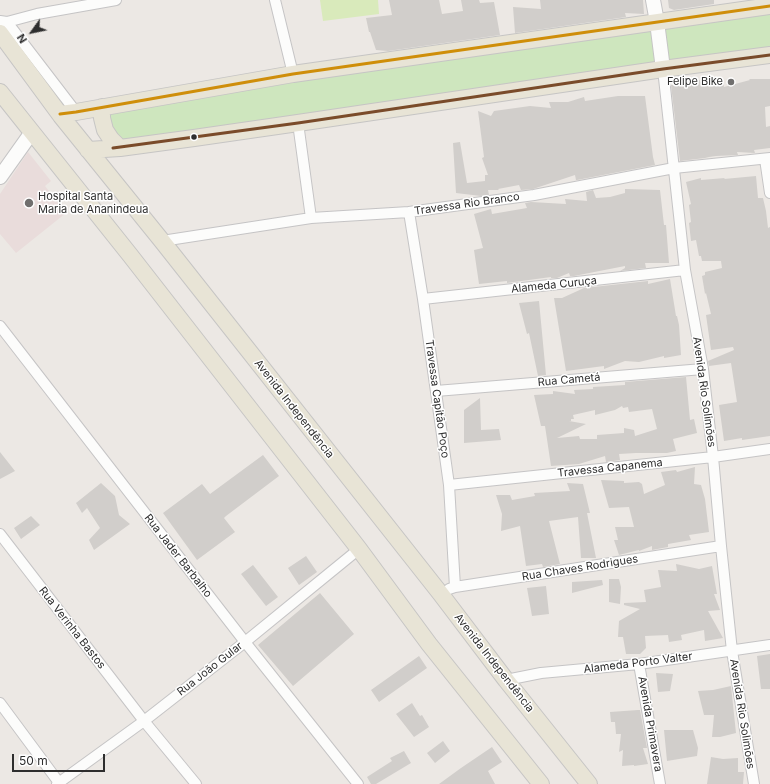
<!DOCTYPE html>
<html>
<head>
<meta charset="utf-8">
<style>
	body { margin:0 }
	#map { position:relative; width:770px; height:784px; overflow:hidden; background:#ece8e4; font-family:Inter,sans-serif }
	canvas { display:block }
	.north { position:absolute; left:12px; top:12px; width:40px; height:40px; -webkit-text-stroke:3px #fff; paint-order:stroke; rotate:237deg; font-size:11px; font-weight:700; line-height:16px; text-align:center; color:#2e2e2e }
	.north::after { content:''; display:block; margin:auto; width:14px; height:18px; background:#2e2e2e; clip-path:polygon(50% 0,100% 100%,50% 72%,0 100%) }
	.scale { position:absolute; left:12px; top:754px; width:93px; height:18px; box-sizing:border-box; border:2px solid #2e2e2e; border-top:0; padding-left:5px; font-size:12px; line-height:14px; white-space:nowrap; color:#2e2e2e; -webkit-text-stroke:3px #fff; paint-order:stroke }
</style>
</head>
<body>
<div id="map">
<canvas width="770" height="784"></canvas>
<div class="north">N</div>
<div class="scale">50 m</div>
</div>
<script>
const ctx = document.querySelector('canvas').getContext('2d');
ctx.lineJoin = 'round';
function fill(path, color) { ctx.fillStyle = color; ctx.fill(path, 'evenodd'); }
const poly = rows => new Path2D(rows.map(r => 'M' + r).join(''));
function trace(path, color, width, dash) { ctx.strokeStyle = color; ctx.lineWidth = width; ctx.lineCap = dash ? 'butt' : 'round'; ctx.setLineDash(dash || []); ctx.stroke(path); }
function drawText(font, color, halo, rows, align = 'center') {
  ctx.font = font + ' Inter,sans-serif'; ctx.lineWidth = 3; ctx.setLineDash([]); ctx.textBaseline = 'middle'; ctx.strokeStyle = halo; ctx.fillStyle = color; for (const [text, x, y, turn = 0] of rows) {
    ctx.save(); ctx.translate(x, y); ctx.rotate((+turn || 0) * Math.PI / 180); ctx.textAlign = isNaN(turn) ? turn : align; if (halo) ctx.strokeText(text, 0, 0); ctx.fillText(text, 0, 0); ctx.restore();
  }
}
const medical = poly([
	[28,152,51,181,45,186,66,213,16,253,0,234,0,194]
]);
const green = poly([
	[770,6,770,55,120,148,102,107]
]);
const pitch = poly([
	[320,0,378,0,379,14,323,21]
]);
const building = poly([
	[389,0,439,0,442,14,463,11,461,0,479,0,480,3,494,2,500,35,388,51,376,50,370,32,369,32,366,18,392,15],
	[540,0,643,0,644,14,625,13,626,17,515,33,513,7,541,9],
	[668,0,714,0,714,4,674,10,669,8],
	[722,77,724,87,750,80,749,79,770,79,770,106,765,107,766,127,770,126,770,148,754,150,755,153,737,152,738,155,716,156,709,157,705,158,680,161,671,85,690,84,700,80,700,82],
	[618,96,645,96,653,157,655,165,577,180,576,180,575,175,533,189,521,190,519,185,498,189,499,190,488,190,489,195,481,196,456,193,453,143,460,142,467,183,485,181,485,175,488,175,482,158,484,157,478,111,491,116,494,111,530,106,551,108,549,102,568,102,584,97,585,101],
	[756,176,758,198,763,198,766,211,768,228,770,227,770,436,742,440,742,438,724,441,719,405,737,402,731,363,709,366,708,361,734,350,733,347,711,350,706,315,711,314,706,293,705,294,702,276,705,275,705,272,722,268,721,261,702,261,701,256,699,256,696,240,691,241,689,223,691,222,689,205,691,204,686,182,701,178,701,180,725,178,724,179],
	[625,189,660,190,664,225,666,225,669,263,645,263,646,268,620,271,625,268,625,266,574,276,570,276,569,273,557,278,551,278,551,277,507,283,507,281,479,284,474,250,483,248,474,214,491,209,492,214,527,208,525,203,531,202,566,204,565,199,587,201,586,192,593,190,596,198,610,197,625,193],
	[670,279,676,316,677,316,679,325,681,355,664,358,664,356,639,362,625,361,604,369,604,366,566,371,554,298,562,298,584,288,648,281,648,284],
	[539,301,546,375,538,376,529,333,527,334,519,303],
	[686,377,690,420,694,419,697,433,673,439,676,451,667,453,636,453,619,454,620,460,606,462,605,456,579,464,551,466,545,426,541,426,534,395,553,394,553,391,575,394,574,390,593,389,593,387,625,385,625,382],
	[622,406,623,408,628,407,629,412,652,409,657,429,635,436,634,430,624,428,624,433,597,435,597,439,580,439,579,436,557,438,586,424,569,421,571,421,571,419,574,419,573,415,595,410,595,415,615,410],
	[480,398,481,430,499,429,501,440,464,443,464,410],
	[0,452,15,471,0,479],
	[263,455,279,476,226,516,224,518,235,532,197,560,163,513,202,484,210,494],
	[695,467,694,484,701,485,705,499,709,532,689,535,691,540,668,544,668,547,652,550,652,546,639,551,639,550,619,555,614,540,618,540,615,527,634,527,629,507,609,508,601,480,624,481,624,483,639,482,642,484,644,494,665,485,661,472,676,470,677,472],
	[101,483,115,496,119,515,130,524,94,550,89,540,100,528,87,508,82,513,76,503],
	[567,483,583,484,590,513,587,513,596,558,581,558,578,517,549,521,560,564,543,567,542,564,526,566,520,526,501,531,502,514,496,495,510,495,512,500,535,496,534,493,570,491],
	[31,516,40,525,21,539,14,528],
	[306,556,317,572,299,585,288,568],
	[676,564,699,569,712,566,717,594,714,594,720,610,708,611,723,638,705,641,704,630,681,635,682,640,669,642,668,635,645,636,646,648,640,654,626,654,623,637,618,637,619,621,640,609,624,605,624,603,646,602,644,590,661,587,658,570,677,571],
	[253,565,278,597,266,606,241,574],
	[609,579,619,579,621,587,620,604,609,602],
	[602,580,603,585,572,593,572,582],
	[546,586,549,614,532,616,527,588],
	[320,593,354,634,293,686,258,645],
	[770,654,770,689,761,689,757,656],
	[419,656,427,668,379,702,371,690],
	[656,673,673,674,670,691,658,692],
	[731,686,736,733,720,737,712,737,714,715,704,715,698,691,713,690],
	[412,703,420,716,422,715,429,727,414,737,396,714],
	[638,710,640,710,647,748,643,748,648,764,634,766,634,765,622,766,623,750,619,752,621,734,616,734,615,722,611,722,610,712],
	[664,730,693,730,698,748,697,756,667,761],
	[443,741,450,751,435,763,427,753],
	[492,747,502,762,488,771,495,784,439,784,461,768],
	[404,751,411,763,376,784,371,784,367,777,392,761,390,758],
	[711,757,723,759,738,758,738,772,744,772,743,784,707,784]
]);
const street = poly([
	[275,0,293,74],
	[0,21,7,22,37,14,116,0],
	[7,22,76,112],
	[663,69,685,270,703,369,713,457,721,546,732,651,754,784],
	[298,123,311,218],
	[765,159,770,193],
	[409,212,423,299,449,485,455,587],
	[162,241,311,218,409,212,534,195,674,168,770,158],
	[423,299,685,270],
	[0,326,245,642,358,784],
	[436,391,703,369],
	[449,485,713,457,770,449],
	[0,534,144,721,196,784],
	[449,589,455,587,721,546],
	[639,664,660,784],
	[506,680,541,673,639,664,770,645],
	[0,703,60,784],
	[57,784,144,721,245,642,359,549]
]);
const secondary = poly([
	[653,0,657,22,663,69],
	[0,177,32,132]
]);
const primary = poly([
	[0,33,61,116,162,241,440,593,506,680,589,784],
	[0,92,130,255,359,549,429,644,541,784],
	[102,107,102,118,105,130,111,139,120,148],
	[60,114,76,112,293,74,770,6],
	[88,150,120,148,194,138,298,123,663,69,770,55]
]);
const bus1 = poly([
	[60,114,76,112,293,74,770,6]
]);
const bus2 = poly([
	[113,148,298,123,663,69,770,55]
]);
const markers = [
	[731,82,4,"#706f6e"],
	[194,137,3.5,"#2e2e2e"],
	[29,203,5,"#706f6e"]
];
const poiNames = [
	["Felipe Bike",723,82],
	["Hospital Santa",38,197,"left"],
	["Maria de Ananindeua",38,210,"left"]
];
const streetNames = [
	["Travessa Rio Branco",467,204,-8],
	["Alameda Curuça",554,285,-6],
	["Rua Cametá",569,380,-5],
	["Avenida Rio Solimões",704,392,82],
	["Travessa Capitão Poço",437,399,82],
	["Avenida Independência",294,409,52],
	["Travessa Capanema",610,468,-6],
	["Rua Jader Barbalho",178,556,52],
	["Rua Chaves Rodrigues",580,568,-9],
	["Rua Verinha Bastos",72,628,52],
	["Avenida Independência",494,663,52],
	["Alameda Porto Valter",638,663,-7],
	["Rua João Gular",210,669,-38],
	["Avenida Rio Solimões",742,714,81],
	["Avenida Primavera",650,724,80]
];
fill(medical, '#e9dcdb');
fill(green, '#cee6be');
fill(pitch, '#d9eabb');
fill(building, '#d1cecb');
trace(street, '#c5c4c5', 12);
trace(secondary, '#c5c4c5', 16);
trace(primary, '#c6c5c4', 18);
trace(street, '#fcfcfb', 10);
trace(secondary, '#fcfcfb', 14);
trace(primary, '#e8e4d6', 16);
trace(bus1, '#cf8e09', 3);
trace(bus2, '#7a4b2a', 3);
for (const [x, y, r, color] of markers) { const dot = new Path2D(); dot.arc(x, y, r, 0, 2 * Math.PI); ctx.fillStyle = color; ctx.fill(dot); trace(dot, '#fff', 1.5); }
drawText('11px', '#2e2e2e', '#fff', poiNames, 'right');
drawText('11px', '#2e2e2e', '#fff', streetNames);
</script>
</body>
</html>
